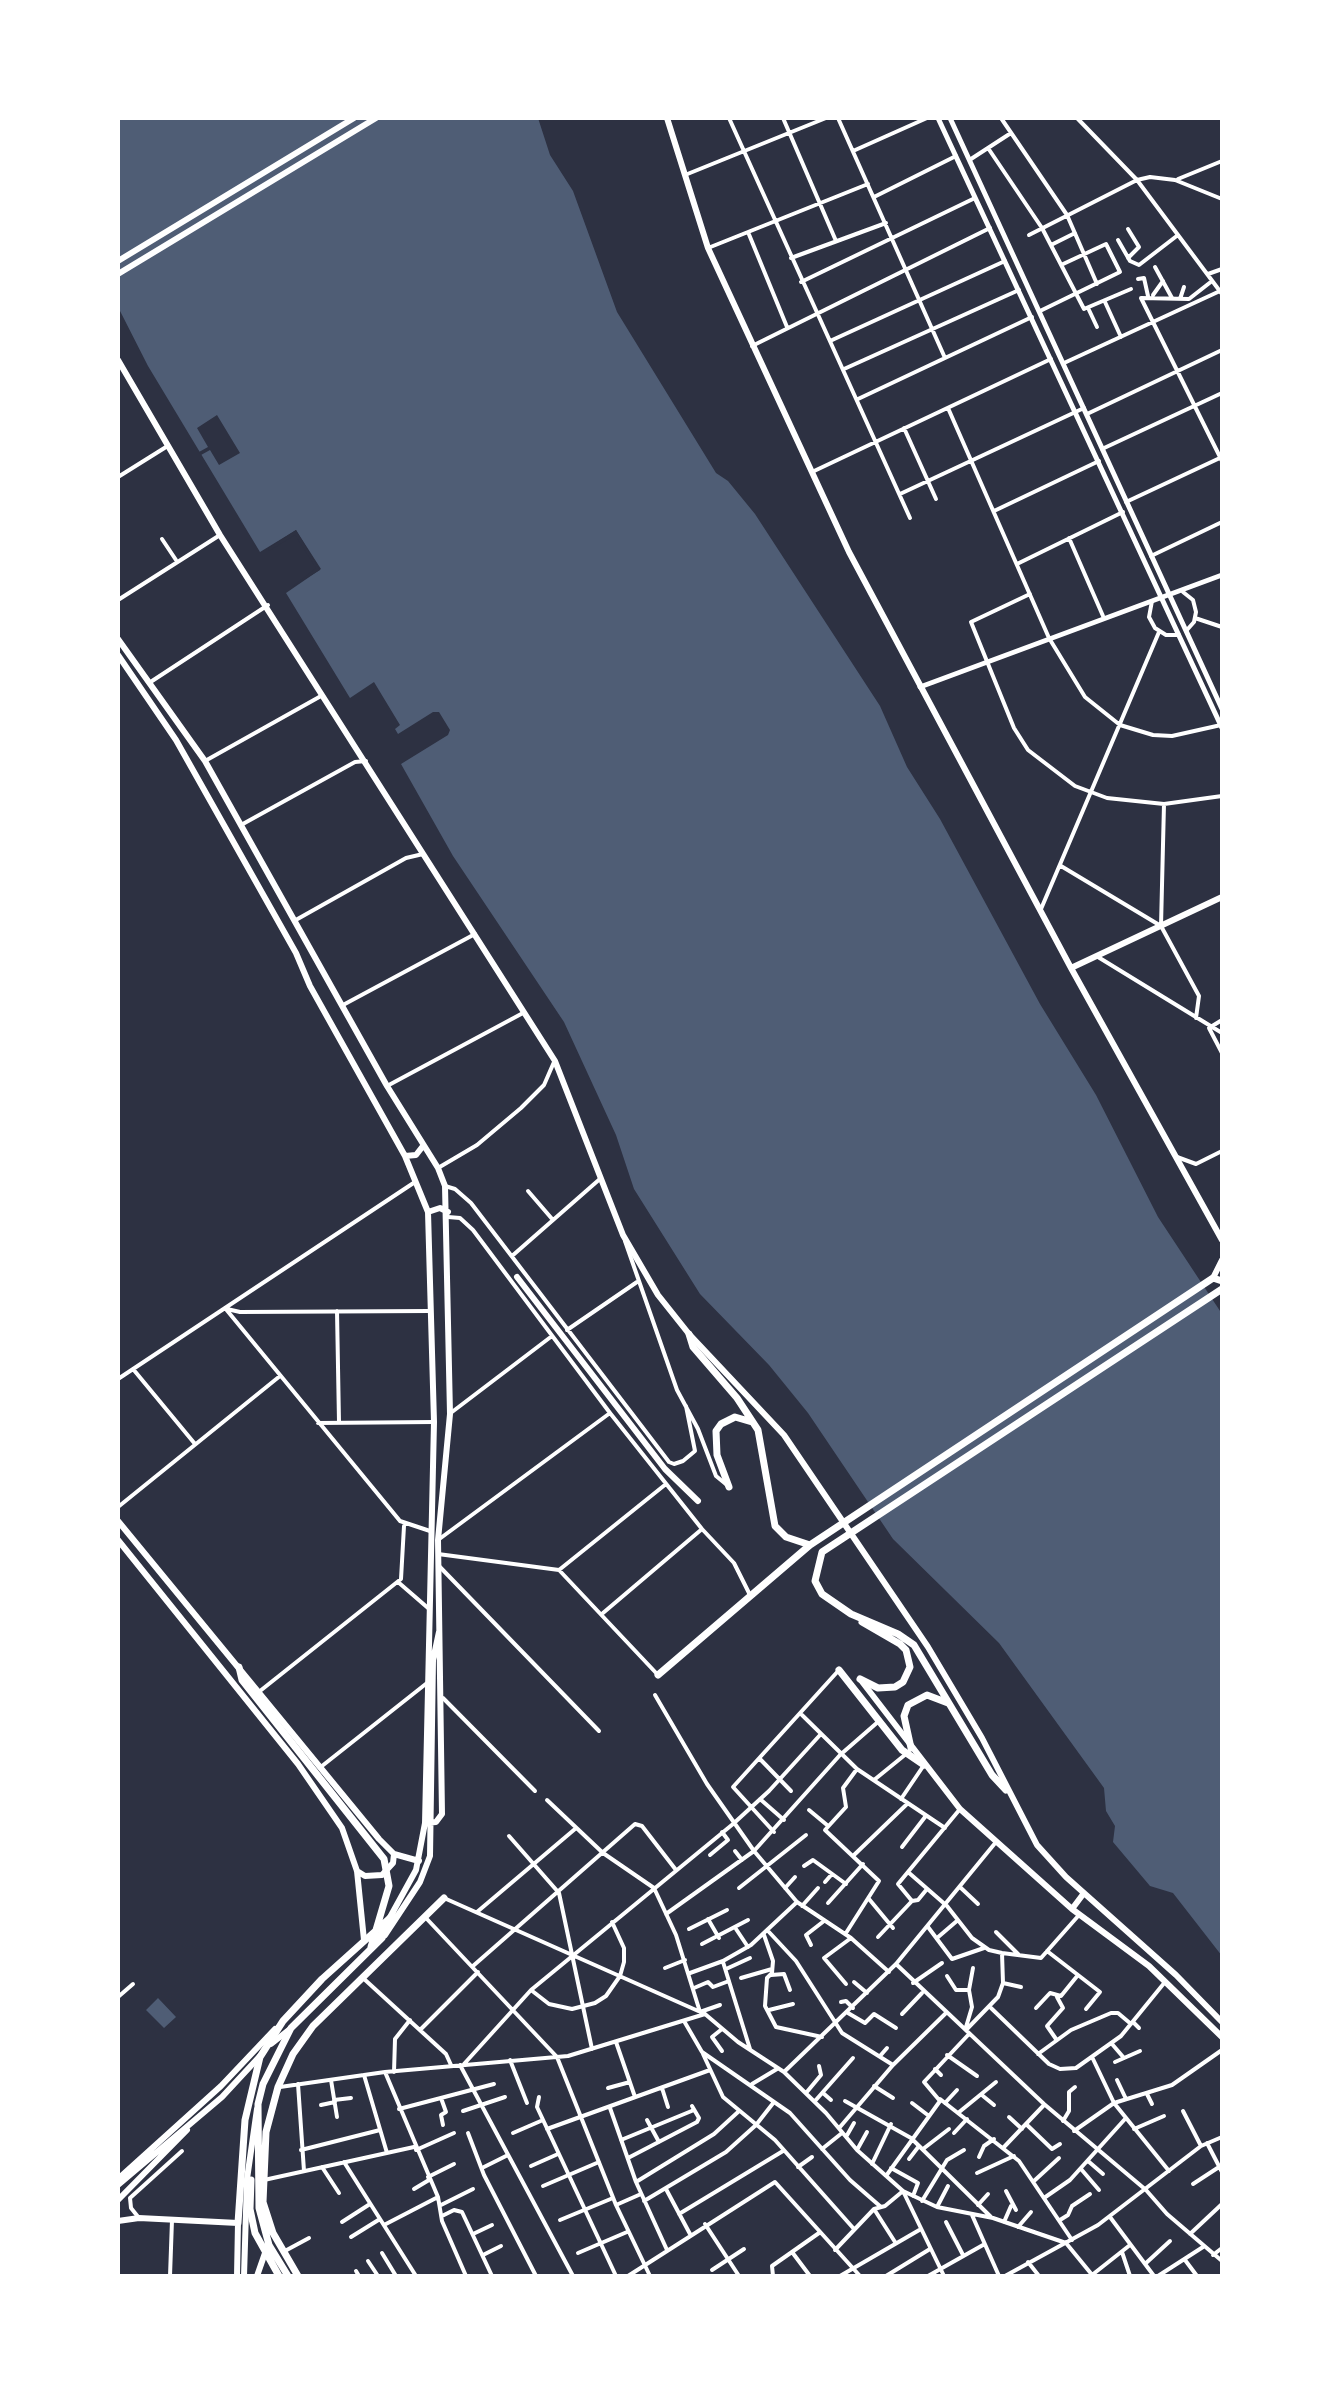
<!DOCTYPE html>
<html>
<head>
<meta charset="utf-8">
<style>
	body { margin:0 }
	#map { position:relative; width:1340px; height:2394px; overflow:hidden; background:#2d3142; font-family:"Work Sans",sans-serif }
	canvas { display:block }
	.frame { position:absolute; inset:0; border:120px solid #fff; pointer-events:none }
</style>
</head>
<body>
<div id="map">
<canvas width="1340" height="2394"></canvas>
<div class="frame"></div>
</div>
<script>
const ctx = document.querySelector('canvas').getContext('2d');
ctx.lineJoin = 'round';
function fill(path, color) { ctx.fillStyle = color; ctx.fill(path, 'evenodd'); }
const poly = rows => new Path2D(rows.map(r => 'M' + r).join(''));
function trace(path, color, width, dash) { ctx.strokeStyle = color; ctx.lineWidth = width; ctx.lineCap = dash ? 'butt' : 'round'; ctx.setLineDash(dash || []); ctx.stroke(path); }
const water = poly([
	[118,118,538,118,550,155,573,191,617,312,716,473,728,481,755,514,880,706,907,767,940,819,1040,1004,1096,1095,1158,1217,1222,1314,1222,1956,1173,1893,1150,1886,1113,1842,1115,1826,1106,1811,1104,1788,999,1643,893,1539,808,1413,769,1365,700,1294,634,1189,616,1135,564,1022,453,856,401,764,448,735,450,730,439,712,433,712,398,734,395,729,400,725,374,682,350,698,286,593,321,569,296,530,260,552,148,366,118,307],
	[158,1998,176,2017,164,2028,146,2010]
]);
const pier = poly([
	[217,415,240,453,219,465,210,450,201,455,199,452,208,447,197,428],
	[296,530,320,570,292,587,316,568,295,535,269,551,268,548]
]);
const minor = poly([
	[729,118,910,518],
	[783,118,836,241],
	[838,118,945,358],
	[1001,118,1067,215,1097,284],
	[1077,118,1137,180,1222,294],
	[988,148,1042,228,1084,309,1131,289],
	[853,151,927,118],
	[971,159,1011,133],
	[685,175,826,118],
	[1178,179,1222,161],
	[874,197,956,156],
	[748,232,787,327],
	[1029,235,1137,180,1150,177,1175,180,1222,199],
	[1118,240,1130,261,1139,265,1178,235],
	[1051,245,1075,233],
	[708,248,868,184],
	[791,258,886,223],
	[1128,258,1139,247,1128,229],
	[1155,267,1172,298],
	[1208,274,1222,269],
	[1138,279,1144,278,1148,296],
	[1212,281,1189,299,1141,298,1222,461],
	[801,282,975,198],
	[1153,295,1163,281],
	[1180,299,1184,287],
	[1105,302,1121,337],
	[1089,310,1097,327],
	[1040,311,1120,272,1106,244,1061,265],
	[830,341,1005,261],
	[752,346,990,228],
	[1064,363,1220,291],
	[844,369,1019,290],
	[858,399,1032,317],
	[948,408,1049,638,1085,697,1120,725,1153,735,1172,736,1221,725],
	[1087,414,1222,350],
	[904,428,936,499],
	[1102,449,1222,393],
	[812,472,1051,359],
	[118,477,166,447],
	[900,494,1084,408],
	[1126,502,1222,457],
	[994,511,1099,461],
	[1069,538,1103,616],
	[162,539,176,560],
	[1151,556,1222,522],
	[1017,564,1123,512],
	[1183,592,1193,600,1196,612,1194,622,1186,631],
	[1030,594,971,622,1014,728,1028,750,1075,786,1107,798,1164,804,1222,796],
	[118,600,220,535],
	[1152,601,1149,617,1155,628,1166,635,1179,635],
	[1195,618,1222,627],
	[149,683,268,605],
	[205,761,321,696],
	[1164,804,1161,926,1199,996,1196,1018],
	[241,825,355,762,366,761],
	[1061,866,1161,926],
	[1041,909,1159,632],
	[294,921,406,858,423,854],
	[1098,957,1222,1033],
	[343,1005,475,934],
	[1222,1020,1209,1028,1222,1053],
	[387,1086,523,1013],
	[1177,1157,1196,1164,1222,1151],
	[438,1168,477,1145,521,1108,544,1085,554,1062],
	[445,1186,455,1189,471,1203,669,1462,674,1464,683,1461,695,1451,686,1406],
	[528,1191,553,1220],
	[448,1217,460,1218,473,1230,610,1413,702,1529,734,1563,749,1593],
	[625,1241,677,1390,698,1429,716,1476,727,1485],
	[512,1256,601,1178],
	[225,1308,400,1521,430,1531],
	[227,1309,240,1312,430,1311],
	[337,1311,339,1422],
	[567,1330,637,1282],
	[133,1369,195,1444],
	[118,1379,415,1182],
	[452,1412,552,1336],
	[318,1423,434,1422],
	[118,1507,280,1376],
	[438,1540,610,1413],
	[438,1554,559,1570,658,1675],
	[439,1566,599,1731],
	[559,1570,666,1484],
	[398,1582,428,1608],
	[603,1613,702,1529],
	[260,1691,401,1579,404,1526],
	[655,1695,707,1784,754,1851,797,1902,851,1938,889,1972],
	[443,1698,535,1791],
	[802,1715,857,1769,945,1828],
	[760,1759,791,1791],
	[322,1766,427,1683],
	[874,1780,906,1754],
	[760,1799,784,1820],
	[901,1799,924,1765],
	[547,1800,603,1853,654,1888,676,1935,700,2012,720,2005],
	[809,1810,827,1825],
	[774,1832,733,1787,839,1670],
	[509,1836,559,1893,592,2049],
	[902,1847,925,1817],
	[735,1851,742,1860],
	[710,1855,728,1840,722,1832],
	[853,1856,907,1804],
	[804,1866,813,1860,846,1884],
	[908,1872,947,1906,972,1938,989,1950,1002,1953,1041,1958,1079,1915],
	[825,1882,832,1874],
	[739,1888,806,1835],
	[785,1888,795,1877],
	[961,1888,978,1904],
	[444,1898,705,2014,738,2042,784,2072,826,2113,857,2150,903,2191,937,2207,993,2218,1066,2243,1093,2276],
	[869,1899,893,1928],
	[912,1901,918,1900,927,1889],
	[828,1903,863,1864],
	[802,1906,818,1888],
	[477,1912,575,1829],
	[666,1914,754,1851,840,1755,879,1721],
	[426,1918,557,2057,616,2205,650,2276],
	[708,1919,719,1938],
	[928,1927,952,1959,984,1948],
	[689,1929,727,1910],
	[736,1929,748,1947],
	[769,1932,796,1961,842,2033,893,2065],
	[996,1932,1019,1955],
	[846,1933,879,1881,825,1830,846,1807,843,1788,857,1769],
	[764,1935,773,1961,772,1973,767,1978,765,2006,776,2027,822,2037],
	[878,1937,912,1901,898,1884,960,1809],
	[937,1938,958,1920],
	[702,1944,748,1920],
	[811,1945,806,1935,824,1921],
	[1047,1951,1100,1992,1086,2009],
	[723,1962,750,2049],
	[896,1964,1044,2104,1146,2190,1167,2214,1222,2261],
	[473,1966,635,1824,642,1826,676,1870],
	[665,1968,685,1960],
	[726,1969,750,1958],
	[690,1973,723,1961,751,1945,797,1902],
	[771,1975,784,1974,790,1990],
	[947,1976,956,1990,969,1990],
	[363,1978,446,2054,451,2065],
	[741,1978,772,1969],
	[854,1982,867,1993],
	[913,1983,942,1963],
	[1003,1983,1021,1987],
	[846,1984,824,1958,851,1938],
	[694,1988,708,1982,713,1987,729,1981],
	[531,1990,549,2004,572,2009,595,2003,606,1996,620,1976,624,1962,624,1948,612,1922],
	[118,1997,133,1984],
	[841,2002,846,2001,853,2008],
	[991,2008,1049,2064,1060,2069,1076,2068,1121,2036,1165,1982],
	[1036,2008,1050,1993,1061,1996,1078,1975],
	[769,2010,793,2004],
	[848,2013,865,2023,874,2014,896,2028],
	[902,2014,922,1993],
	[684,2021,702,2052,790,2113,850,2180,881,2207],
	[1133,2022,1139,2028],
	[966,2027,972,2007,969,1990,973,1968],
	[420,2030,478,1972],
	[966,2030,998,1997,1003,1983,1002,1953],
	[1056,2039,1047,2026,1063,2008,1057,1997],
	[616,2042,635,2097],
	[1112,2044,1124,2058],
	[722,2051,712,2037,722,2029],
	[703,2054,723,2097,775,2140,854,2229],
	[1038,2054,1071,2030,1111,2013,1118,2013,1131,2024],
	[947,2055,977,2076],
	[880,2056,887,2048],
	[1093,2059,1114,2103,1169,2171],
	[510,2060,527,2103],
	[1115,2062,1140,2051],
	[464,2064,531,1990,733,1824,769,1791,820,1735],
	[460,2065,573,2276],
	[935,2069,941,2075],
	[385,2072,438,2197,442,2221,466,2276],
	[394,2072,395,2039,410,2020],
	[784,2072,896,1964,996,1842],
	[364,2075,387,2153],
	[331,2080,337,2117],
	[1117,2080,1126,2099],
	[298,2084,304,2171],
	[752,2084,777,2069],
	[874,2086,893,2098],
	[280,2087,385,2072,568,2056,705,2014],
	[608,2088,630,2082],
	[662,2088,668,2107],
	[806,2093,821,2075,819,2066],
	[823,2093,831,2100],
	[1147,2094,1152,2104],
	[983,2096,994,2105],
	[539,2097,537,2107,616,2276],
	[441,2098,446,2112,441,2115,443,2125],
	[940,2099,1019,2161,1072,2240],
	[334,2100,351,2098],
	[815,2101,853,2058],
	[845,2101,911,2138,991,2217],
	[912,2103,929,2116],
	[945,2103,957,2090],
	[321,2105,335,2102],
	[610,2108,636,2182,667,2250],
	[399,2109,494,2084],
	[463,2111,505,2097],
	[1183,2111,1201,2146],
	[958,2113,996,2082],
	[1009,2117,1022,2129],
	[647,2120,659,2142],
	[1063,2121,1069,2111,1069,2092,1075,2087],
	[1026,2124,1052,2149,1060,2144],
	[840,2127,893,2065,946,2013],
	[547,2129,710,2070],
	[1134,2129,1164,2116],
	[1074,2131,1114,2103,1172,2085,1222,2050],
	[468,2133,484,2175,536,2276],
	[513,2133,543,2120],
	[954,2133,967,2119],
	[846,2137,854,2123],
	[621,2140,694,2110],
	[1207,2143,1222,2172],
	[1004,2147,1044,2105],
	[822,2149,842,2133],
	[923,2149,949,2129],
	[301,2150,380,2130],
	[416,2150,454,2133],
	[857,2150,867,2132],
	[979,2157,984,2146,994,2139],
	[628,2158,697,2122,699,2118,692,2106],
	[909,2159,919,2146],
	[1088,2161,1103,2174],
	[344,2162,416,2276],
	[872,2164,891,2124],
	[531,2166,558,2154],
	[322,2167,339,2193],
	[484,2167,508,2155],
	[798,2167,812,2157],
	[891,2168,918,2183,913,2196],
	[1081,2169,1099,2190],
	[977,2173,1014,2156],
	[886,2176,940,2101,924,2082,969,2034],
	[428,2177,454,2164],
	[264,2180,414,2147],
	[1034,2181,1059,2158],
	[636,2182,714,2134,738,2112],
	[1193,2184,1219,2167],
	[543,2186,599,2162],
	[414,2189,429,2180],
	[666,2189,690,2234],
	[1006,2191,1016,2210],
	[1044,2198,1070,2180,1125,2119],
	[644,2201,726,2152,756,2125,774,2102],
	[922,2201,947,2160,964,2150],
	[441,2205,473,2189],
	[616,2205,641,2194],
	[978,2205,988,2194],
	[937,2207,948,2186],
	[874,2209,895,2242],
	[679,2214,783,2151],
	[972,2215,999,2276],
	[442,2216,454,2210,462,2212,492,2276],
	[1110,2217,1154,2276],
	[139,2218,131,2208,130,2198,182,2151],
	[560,2220,613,2198],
	[1060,2220,1068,2215,1072,2206,1090,2194],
	[342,2222,370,2204],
	[946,2222,963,2255],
	[1004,2222,1011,2206],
	[705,2224,739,2276],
	[384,2225,438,2197],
	[1018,2227,1031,2212],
	[473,2234,492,2225],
	[1190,2234,1222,2204],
	[351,2237,380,2219],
	[835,2250,874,2209,885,2206,903,2191,944,2276],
	[283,2252,309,2238],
	[792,2252,810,2276],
	[1122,2252,1130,2276],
	[382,2253,396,2276],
	[578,2253,627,2232],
	[483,2255,501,2246],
	[1213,2255,1222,2248],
	[1185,2260,1197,2276],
	[368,2261,378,2276],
	[1028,2262,1039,2276],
	[1145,2264,1170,2241],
	[712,2270,744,2249],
	[356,2271,359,2276],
	[1092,2275,1130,2245],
	[170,2276,172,2220],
	[628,2276,775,2182,860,2276],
	[773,2276,772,2266,819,2233],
	[840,2276,921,2229],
	[886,2276,930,2249],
	[928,2276,983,2245],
	[1005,2276,1098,2225,1201,2146,1222,2137],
	[1158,2276,1203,2247]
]);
const tertiary = poly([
	[938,118,1222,728],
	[950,118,1222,709],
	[920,687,1222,575]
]);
const secondary = poly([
	[667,118,708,248,849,552,1071,968,1222,1240],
	[1071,968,1222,897],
	[1213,1278,1222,1260]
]);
const primary = poly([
	[118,261,354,118],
	[118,274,376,118],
	[118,360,220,535,555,1061,623,1235,658,1295,689,1334,784,1435,928,1647,982,1738,1037,1845,1066,1877,1176,1975,1222,2022],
	[118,639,205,761,387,1086,438,1168,445,1186,450,1414,438,1540,442,1814,436,1822,425,1823],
	[118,655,176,740,296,953,310,986,405,1156,428,1212,434,1422,425,1823,416,1870,378,1939],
	[405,1156,416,1155,423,1146],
	[428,1212,440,1208,448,1212],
	[517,1277,665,1469,698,1501],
	[118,1521,379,1839,394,1854,419,1861],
	[118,1540,298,1764,342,1828,357,1871,364,1940],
	[860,1679,960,1809,1072,1909,1149,1966,1222,2037],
	[357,1871,365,1876,382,1875,393,1863,394,1854],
	[1072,1909,1084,1893],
	[385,1935,420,1882,430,1856,433,1660,439,1632],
	[271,2044,290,2029],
	[118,2179,221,2086,275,2029],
	[118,2185,222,2097,260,2056],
	[118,2200,187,2130],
	[118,2221,139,2218,238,2223,237,2276],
	[244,2276,247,2179,257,2109],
	[257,2276,265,2253]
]);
const trunk = poly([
	[689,1334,693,1347,737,1398,758,1430,775,1526,786,1537,810,1545],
	[729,1487,717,1455,716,1431,721,1424,735,1417,752,1422],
	[239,1667,242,1680,384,1859,389,1886,371,1947],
	[839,1670,902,1750,924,1765],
	[658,1675,810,1545,1213,1278,1222,1281],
	[860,1679,878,1688,895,1687,903,1682,910,1667,906,1650,900,1644,862,1622],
	[911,1748,904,1716,908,1705,927,1695,948,1703],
	[1006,1790,992,1775,914,1645,898,1634,851,1614,822,1594,815,1581,822,1552,1222,1289],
	[251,2180,250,2209,255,2233,279,2276],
	[238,2223,245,2120,260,2057,283,2021,322,1979,391,1917],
	[288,2276,269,2245,259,2208,258,2104,263,2084,291,2028,382,1938],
	[298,2276,273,2233,263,2202,266,2132,278,2087,293,2054,313,2026,444,1898]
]);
fill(water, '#4f5d75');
fill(pier, '#2d3142');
trace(minor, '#fff', 4);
trace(tertiary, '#fff', 5);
trace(secondary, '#fff', 6);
trace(primary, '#fff', 6);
trace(trunk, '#fff', 7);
</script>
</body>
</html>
